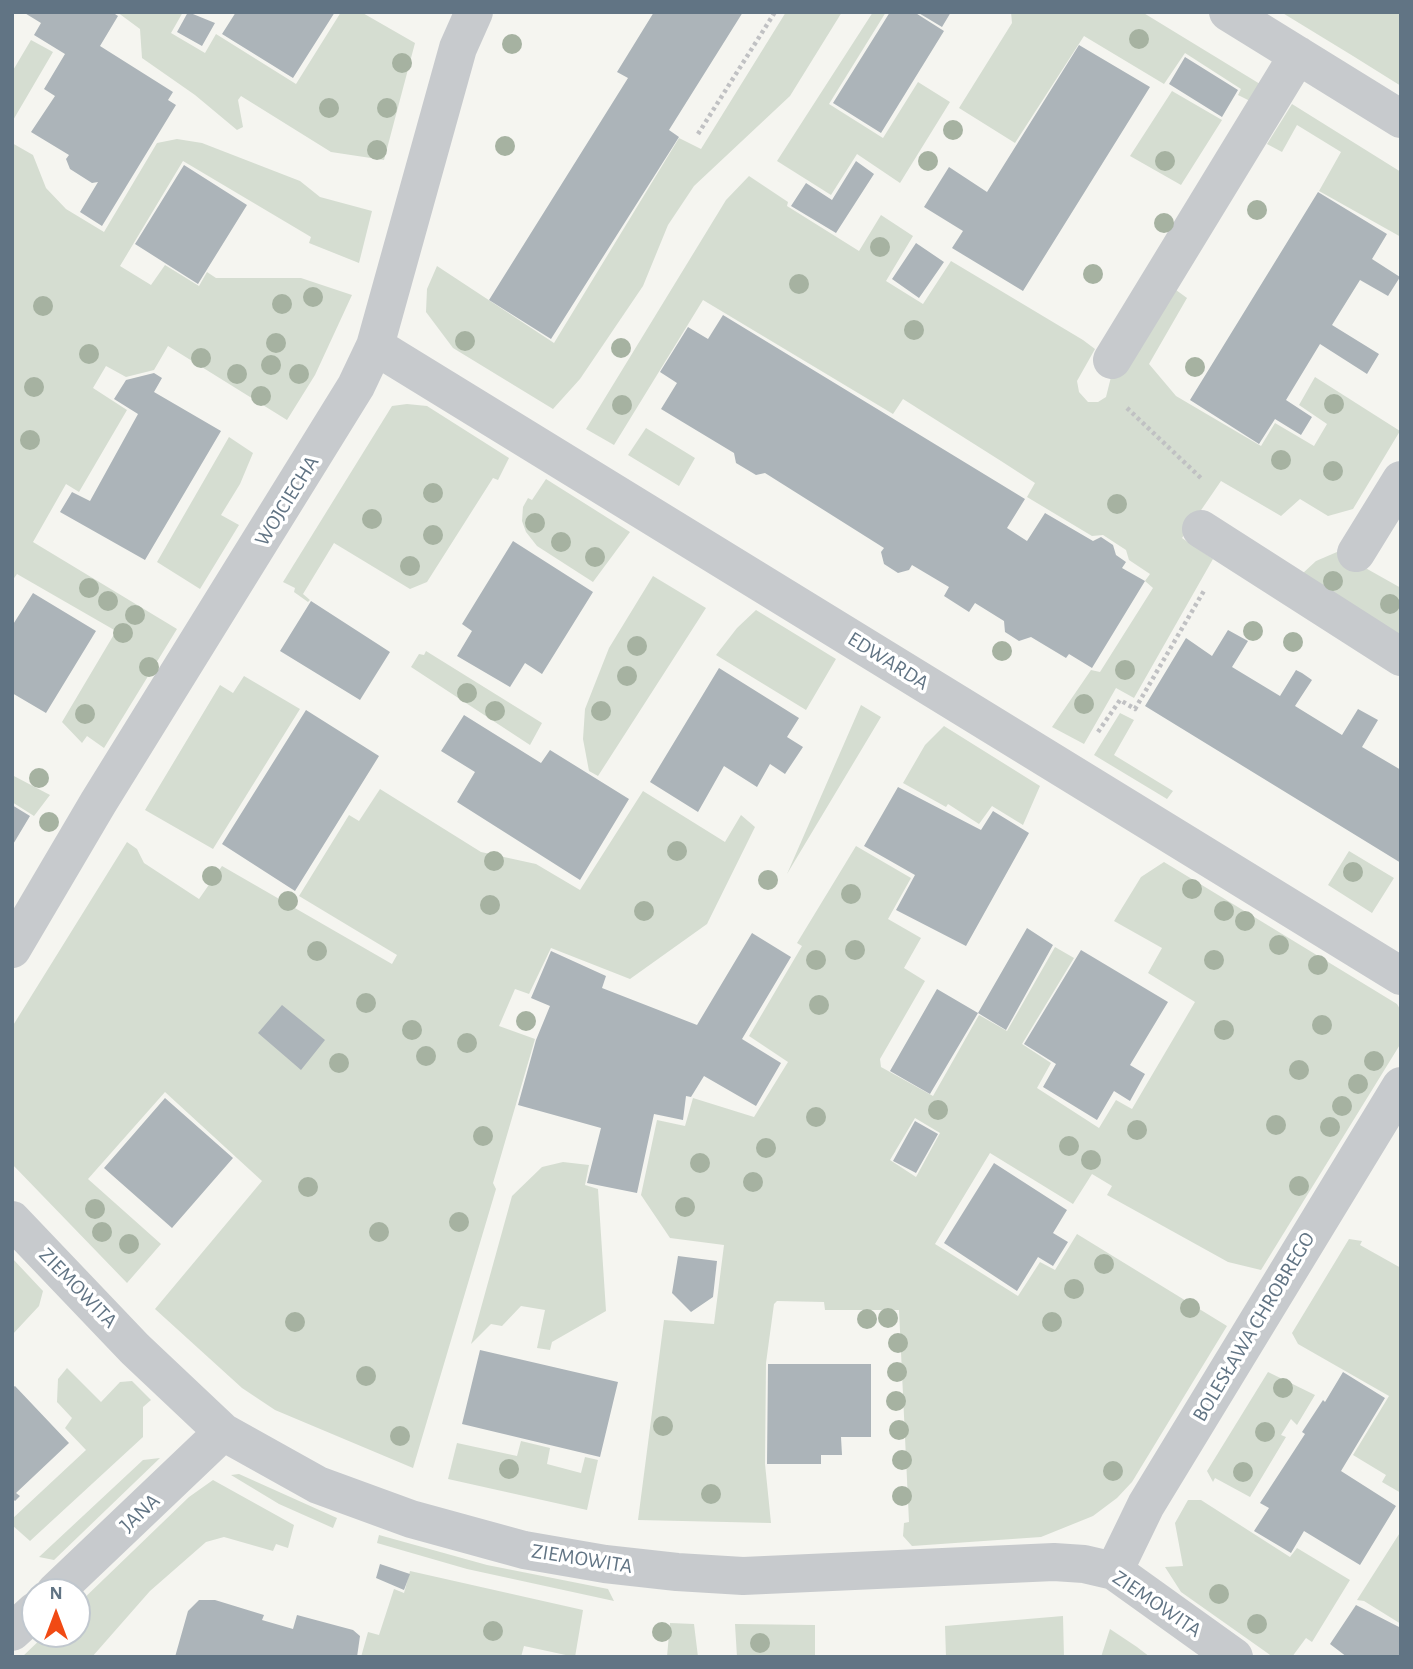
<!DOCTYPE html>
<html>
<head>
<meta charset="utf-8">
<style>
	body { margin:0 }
	#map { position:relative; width:1413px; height:1669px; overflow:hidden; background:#f5f5f0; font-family:"Alegreya Sans",sans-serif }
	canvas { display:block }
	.frame { position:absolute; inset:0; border:14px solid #617484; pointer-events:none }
	.north { position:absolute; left:21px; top:1578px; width:70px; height:70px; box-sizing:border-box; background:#fff; border:2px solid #c0c7ce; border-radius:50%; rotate:0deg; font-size:19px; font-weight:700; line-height:28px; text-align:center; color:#617484 }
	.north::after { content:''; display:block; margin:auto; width:24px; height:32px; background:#f14a14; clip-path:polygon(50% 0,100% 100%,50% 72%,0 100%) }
</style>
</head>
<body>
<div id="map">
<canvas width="1413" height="1669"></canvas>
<div class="frame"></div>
<div class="north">N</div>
</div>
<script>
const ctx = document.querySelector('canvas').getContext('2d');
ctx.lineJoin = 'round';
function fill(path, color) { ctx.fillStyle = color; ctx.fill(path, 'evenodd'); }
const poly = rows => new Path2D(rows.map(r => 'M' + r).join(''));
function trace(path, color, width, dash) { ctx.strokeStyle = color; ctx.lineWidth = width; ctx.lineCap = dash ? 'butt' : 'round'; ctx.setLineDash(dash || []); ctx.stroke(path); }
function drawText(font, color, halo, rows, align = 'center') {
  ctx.font = font + ' "Alegreya Sans",sans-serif'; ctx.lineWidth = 7; ctx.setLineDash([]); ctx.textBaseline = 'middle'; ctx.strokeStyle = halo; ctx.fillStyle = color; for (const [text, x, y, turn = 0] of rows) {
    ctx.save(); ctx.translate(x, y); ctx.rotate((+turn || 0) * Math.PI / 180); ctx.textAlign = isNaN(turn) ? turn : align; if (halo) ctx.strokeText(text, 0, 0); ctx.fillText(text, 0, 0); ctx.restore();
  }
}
const green = poly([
	[117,12,183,12,171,33,205,53,216,34,296,84,341,12,361,12,415,43,384,160,331,152,241,96,238,100,243,127,237,130,195,95,142,58,140,29],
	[786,12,842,12,790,96,694,186,668,225,643,286,580,379,553,409,453,348,426,312,427,289,437,266,554,343,679,138,701,149],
	[873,12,886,12,829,104,883,138,918,82,950,102,900,183,857,154,831,195,777,161],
	[1011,12,1142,12,1260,84,1250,101,1238,95,1241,89,1185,53,1164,84,1084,36,1015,143,959,108,1012,23],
	[1281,12,1401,12,1401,86,1353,56],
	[31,40,53,52,12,122,12,72],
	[1172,91,1222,120,1181,185,1130,156],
	[1292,104,1401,172,1401,237,1319,191,1341,152,1297,125,1282,152,1267,144],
	[177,139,202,143,300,181,320,197,372,211,359,263,309,243,311,237,183,161,120,266,151,285,165,265,199,286,207,272,216,278,301,278,352,295,315,375,287,420,168,346,154,370,126,377,106,366,93,388,127,410,79,492,66,484,33,542,177,629,104,748,87,736,82,743,62,722,116,631,17,574,12,581,12,143,33,155,46,188,66,209,104,232,157,143],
	[749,176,788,202,787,206,859,251,881,215,913,236,886,281,923,304,951,261,1083,340,1095,349,1077,381,1079,392,1088,402,1098,402,1106,397,1114,365,1176,290,1187,298,1149,364,1176,396,1261,446,1275,423,1314,446,1327,424,1299,405,1315,377,1400,431,1353,509,1328,516,1300,499,1281,516,1221,481,1182,538,1213,559,1134,698,1116,688,1084,744,1052,727,1091,670,1100,672,1153,588,1145,581,1150,574,1129,560,1126,550,1103,535,1092,536,1027,497,1035,483,1001,461,903,399,893,414,703,300,614,445,586,429,726,200],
	[407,404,427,406,509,458,498,480,493,478,427,582,410,589,334,543,303,594,310,600,308,602,294,592,295,588,283,582,392,406],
	[646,428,695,458,679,486,628,455],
	[229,437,253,453,240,484,221,515,239,525,200,589,157,562],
	[546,479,630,532,593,582,537,546,526,532,522,521,523,507,528,498,532,500],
	[1337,552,1401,588,1401,636,1302,574,1316,561],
	[653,576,706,608,598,776,589,771,583,739,585,709,609,648],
	[756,610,836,659,806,710,716,655,737,628],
	[426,651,542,723,530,745,411,667,419,654,424,655],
	[244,676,300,709,213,849,145,810,220,685,233,693],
	[861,705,881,717,787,874],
	[1120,713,1134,720,1114,755,1173,791,1167,799,1094,755],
	[944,726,1040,786,1023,825,992,806,979,824,948,804,946,807,903,783,925,745],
	[12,775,50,795,34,816,12,802],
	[380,789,481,852,536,864,580,890,643,791,725,842,741,815,755,827,707,924,630,979,551,948,529,994,515,989,499,1026,535,1039,493,1183,496,1189,413,1468,275,1410,242,1388,155,1309,262,1181,165,1092,88,1179,161,1244,127,1283,12,1164,12,1027,127,842,137,849,144,863,199,899,222,866,392,964,397,955,299,896,349,815,359,821],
	[856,846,911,878,888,919,921,938,904,968,925,981,880,1059,881,1067,933,1096,979,1015,1007,1031,1055,947,1074,958,1022,1044,1051,1063,1037,1088,1099,1128,1116,1100,1132,1109,1195,1002,1148,973,1162,948,1114,921,1141,877,1164,862,1397,1004,1401,1011,1401,1043,1261,1270,1228,1262,1107,1195,1112,1186,1092,1174,1073,1204,990,1153,935,1244,1018,1296,1040,1262,1055,1270,1077,1234,1227,1326,1132,1482,1117,1498,1093,1516,1041,1537,912,1546,903,1536,904,1523,909,1522,899,1310,825,1310,824,1302,777,1301,774,1304,766,1363,765,1464,771,1523,638,1520,664,1320,714,1324,724,1245,670,1238,641,1195,657,1120,685,1126,693,1098,754,1117,788,1062,749,1036,802,946,797,943],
	[915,1118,940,1133,916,1177,890,1160],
	[1349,851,1394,878,1372,913,1328,885],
	[563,1162,589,1165,585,1185,598,1189,606,1311,552,1342,550,1350,537,1348,545,1310,521,1306,502,1326,491,1324,471,1344,512,1196,542,1167],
	[1349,1239,1362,1241,1360,1245,1401,1268,1401,1493,1382,1482,1386,1475,1353,1455,1389,1396,1298,1344,1292,1333],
	[12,1258,43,1291,39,1306,12,1335],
	[67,1368,101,1402,120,1382,132,1381,151,1400,143,1407,143,1437,30,1541,12,1525,12,1519,86,1450,65,1428,72,1418,57,1402,58,1379],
	[1268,1372,1315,1395,1297,1425,1291,1419,1281,1435,1286,1437,1250,1497,1215,1478,1213,1482,1207,1471],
	[521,1441,550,1448,547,1464,581,1473,585,1457,598,1460,587,1510,448,1479,457,1443,517,1456],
	[160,1458,54,1560,39,1557,143,1460],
	[239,1474,337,1518,333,1528,279,1504,231,1475],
	[213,1480,294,1525,288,1548,276,1544,273,1551,224,1537,206,1542,150,1591,92,1657,22,1657,46,1634,77,1634,77,1605,189,1497],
	[1188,1500,1201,1500,1290,1557,1297,1548,1350,1580,1312,1642,1306,1638,1292,1657,1273,1657,1181,1592,1165,1567,1183,1566,1175,1523],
	[1401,1531,1401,1624,1364,1601,1357,1600],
	[379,1535,487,1565,608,1589,614,1601,467,1569,377,1543],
	[410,1571,583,1610,575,1657,524,1646,521,1657,361,1657,368,1632,379,1635,394,1589,404,1593],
	[1063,1616,1064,1657,946,1657,945,1626],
	[670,1623,694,1624,698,1657,667,1657],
	[735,1624,815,1625,815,1657,737,1657],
	[1110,1629,1137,1647,1150,1657,1101,1657]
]);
const building = poly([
	[23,12,112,12,118,16,100,46,173,92,168,100,176,105,102,226,80,212,98,182,92,183,70,169,66,159,69,155,31,132,55,96,44,89,65,54,34,35,41,23],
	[188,12,215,23,202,46,177,32],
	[236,12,335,12,293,78,222,34],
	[654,12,743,12,669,130,679,137,551,339,489,300,628,78,617,72],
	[890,12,914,12,944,31,881,133,833,103],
	[917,12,951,12,942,27],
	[1079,45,1150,87,1023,291,952,248,963,231,924,207,949,167,987,192],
	[1185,57,1238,90,1222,117,1169,84],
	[856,161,874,174,836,233,791,206,806,183,832,200],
	[184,165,247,205,198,284,135,244],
	[1318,192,1387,234,1372,259,1400,277,1388,296,1360,280,1332,325,1379,354,1367,374,1320,344,1286,400,1312,417,1301,435,1275,419,1259,444,1190,400],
	[916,243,944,262,919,298,892,279],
	[723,315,1025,499,1007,528,1027,541,1045,513,1093,541,1101,537,1113,545,1116,555,1126,562,1122,568,1145,581,1092,668,1069,654,1066,658,1031,637,1019,641,1005,632,1004,621,975,603,969,612,944,596,949,587,912,565,909,570,898,573,884,564,881,552,884,548,765,473,756,475,736,463,734,453,661,409,677,383,660,372,688,327,708,339],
	[154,373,162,378,154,392,221,431,145,560,60,512,72,492,90,501,138,414,114,399,126,380],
	[513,541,593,592,542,674,525,663,510,687,457,656,472,631,462,624],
	[33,593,96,631,46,713,12,693,12,626],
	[311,601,390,652,360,700,280,651],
	[1228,630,1248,641,1232,667,1280,696,1296,670,1302,673,1312,680,1295,706,1342,735,1358,709,1378,720,1362,747,1401,770,1401,863,1145,706,1186,638,1212,656],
	[719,668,799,718,787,737,803,747,785,774,770,764,757,787,724,766,698,812,650,782],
	[306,710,379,756,295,891,222,844],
	[464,715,541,763,550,750,629,799,580,880,457,802,475,772,441,751],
	[898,787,981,830,993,811,1029,833,966,946,896,910,915,875,864,846],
	[12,805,30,816,12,846],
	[1027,928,1053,945,1006,1030,978,1013],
	[752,933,791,957,742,1039,781,1063,756,1106,704,1076,691,1097,686,1096,683,1120,654,1114,637,1193,587,1183,601,1128,518,1105,536,1040,550,1006,531,998,551,951,606,976,602,988,697,1025],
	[1081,950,1168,1002,1130,1065,1145,1074,1130,1101,1114,1091,1097,1120,1043,1087,1056,1064,1024,1044],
	[937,989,978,1013,930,1094,890,1071],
	[282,1005,325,1040,301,1070,258,1033],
	[165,1098,233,1158,172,1228,104,1168],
	[915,1121,938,1134,916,1173,893,1161],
	[994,1163,1067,1210,1053,1233,1068,1242,1053,1266,1038,1257,1017,1291,944,1243],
	[678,1256,717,1261,713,1297,691,1312,672,1293],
	[480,1350,618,1382,600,1457,462,1424],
	[768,1364,871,1364,871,1437,841,1437,842,1455,821,1455,821,1464,767,1464],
	[1343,1372,1385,1398,1341,1471,1396,1506,1360,1565,1304,1531,1291,1553,1254,1531,1269,1508,1260,1503,1305,1434,1302,1432,1323,1400,1325,1402],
	[15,1386,69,1443,16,1493,20,1496,15,1501,12,1498,12,1388],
	[380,1564,410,1574,404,1590,376,1578],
	[199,1600,215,1600,264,1615,262,1620,293,1629,297,1615,353,1630,360,1636,357,1657,175,1657,188,1611],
	[1356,1605,1401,1628,1401,1657,1347,1657,1330,1644]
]);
const path = poly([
	[698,134,775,12],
	[1127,408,1202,479],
	[1098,732,1120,700,1135,709,1205,589]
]);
const minor = poly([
	[1228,12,1401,119],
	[375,346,1401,976],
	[1112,360,1298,55],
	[1201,529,1401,657],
	[1356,553,1401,480],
	[12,949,98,803,356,386,375,346,458,48,474,12],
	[12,1220,135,1349,223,1432,318,1485,411,1519,524,1550,605,1564,677,1572,743,1576,1054,1562,1084,1564,1114,1571,1234,1657],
	[1114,1571,1146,1505,1401,1086],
	[55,1592,223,1432],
	[12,1632,35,1611]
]);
const trees = [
	[1139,39],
	[512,44],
	[402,63],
	[329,108],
	[387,108],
	[953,130],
	[505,146],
	[377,150],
	[928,161],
	[1165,161],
	[1257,210],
	[1164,223],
	[880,247],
	[1093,274],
	[799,284],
	[313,297],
	[282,304],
	[43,306],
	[914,330],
	[465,341],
	[276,343],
	[621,348],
	[89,354],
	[201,358],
	[271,365],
	[1195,367],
	[237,374],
	[299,374],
	[34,387],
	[261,396],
	[1334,404],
	[622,405],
	[30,440],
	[1281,460],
	[1333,471],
	[433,493],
	[1117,504],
	[372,519],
	[535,523],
	[433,535],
	[561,542],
	[595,557],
	[410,566],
	[1333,581],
	[89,588],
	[108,601],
	[1390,604],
	[135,615],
	[1253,631],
	[123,633],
	[1293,642],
	[637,646],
	[1002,651],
	[149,667],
	[1125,670],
	[627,676],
	[467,693],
	[1084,704],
	[495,711],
	[601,711],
	[85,714],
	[39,778],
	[49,822],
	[677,851],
	[494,861],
	[1353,872],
	[212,876],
	[768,880],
	[1192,889],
	[851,894],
	[288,901],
	[490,905],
	[644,911],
	[1224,911],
	[1245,921],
	[1279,945],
	[855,950],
	[317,951],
	[816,960],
	[1214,960],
	[1318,965],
	[366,1003],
	[819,1005],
	[526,1021],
	[1322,1025],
	[412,1030],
	[1224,1030],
	[467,1043],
	[426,1056],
	[1374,1061],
	[339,1063],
	[1299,1070],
	[1358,1084],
	[1342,1106],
	[938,1110],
	[816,1117],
	[1276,1125],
	[1330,1127],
	[1137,1130],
	[483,1136],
	[1069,1146],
	[766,1148],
	[1091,1160],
	[700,1163],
	[753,1182],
	[1299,1186],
	[308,1187],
	[685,1207],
	[95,1209],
	[459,1222],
	[102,1232],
	[379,1232],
	[129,1244],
	[1104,1264],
	[1074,1289],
	[1190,1308],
	[888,1318],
	[867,1319],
	[295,1322],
	[1052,1322],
	[898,1343],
	[897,1372],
	[366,1376],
	[1283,1388],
	[896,1401],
	[663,1426],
	[899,1430],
	[1265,1432],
	[400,1436],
	[902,1460],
	[509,1469],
	[1113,1471],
	[1243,1472],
	[711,1494],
	[902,1496],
	[1219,1594],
	[1257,1624],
	[493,1631],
	[662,1632],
	[760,1643]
];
const streetNames = [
	["WOJCIECHA",287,501,-58],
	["EDWARDA",888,661,32],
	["ZIEMOWITA",78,1288,46],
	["BOLESŁAWA CHROBREGO",1254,1327,-59],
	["JANA",140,1513,-43],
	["ZIEMOWITA",582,1559,9],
	["ZIEMOWITA",1157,1604,34]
];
fill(green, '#d5ddd1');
fill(building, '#acb4b9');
trace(path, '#c0c1c3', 4.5, [3.5, 3.5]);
trace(minor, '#c7cacd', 38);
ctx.fillStyle = '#a6b2a1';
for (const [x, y] of trees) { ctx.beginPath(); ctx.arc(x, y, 10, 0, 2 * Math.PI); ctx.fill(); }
drawText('21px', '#617484', '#fff', streetNames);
</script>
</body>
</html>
